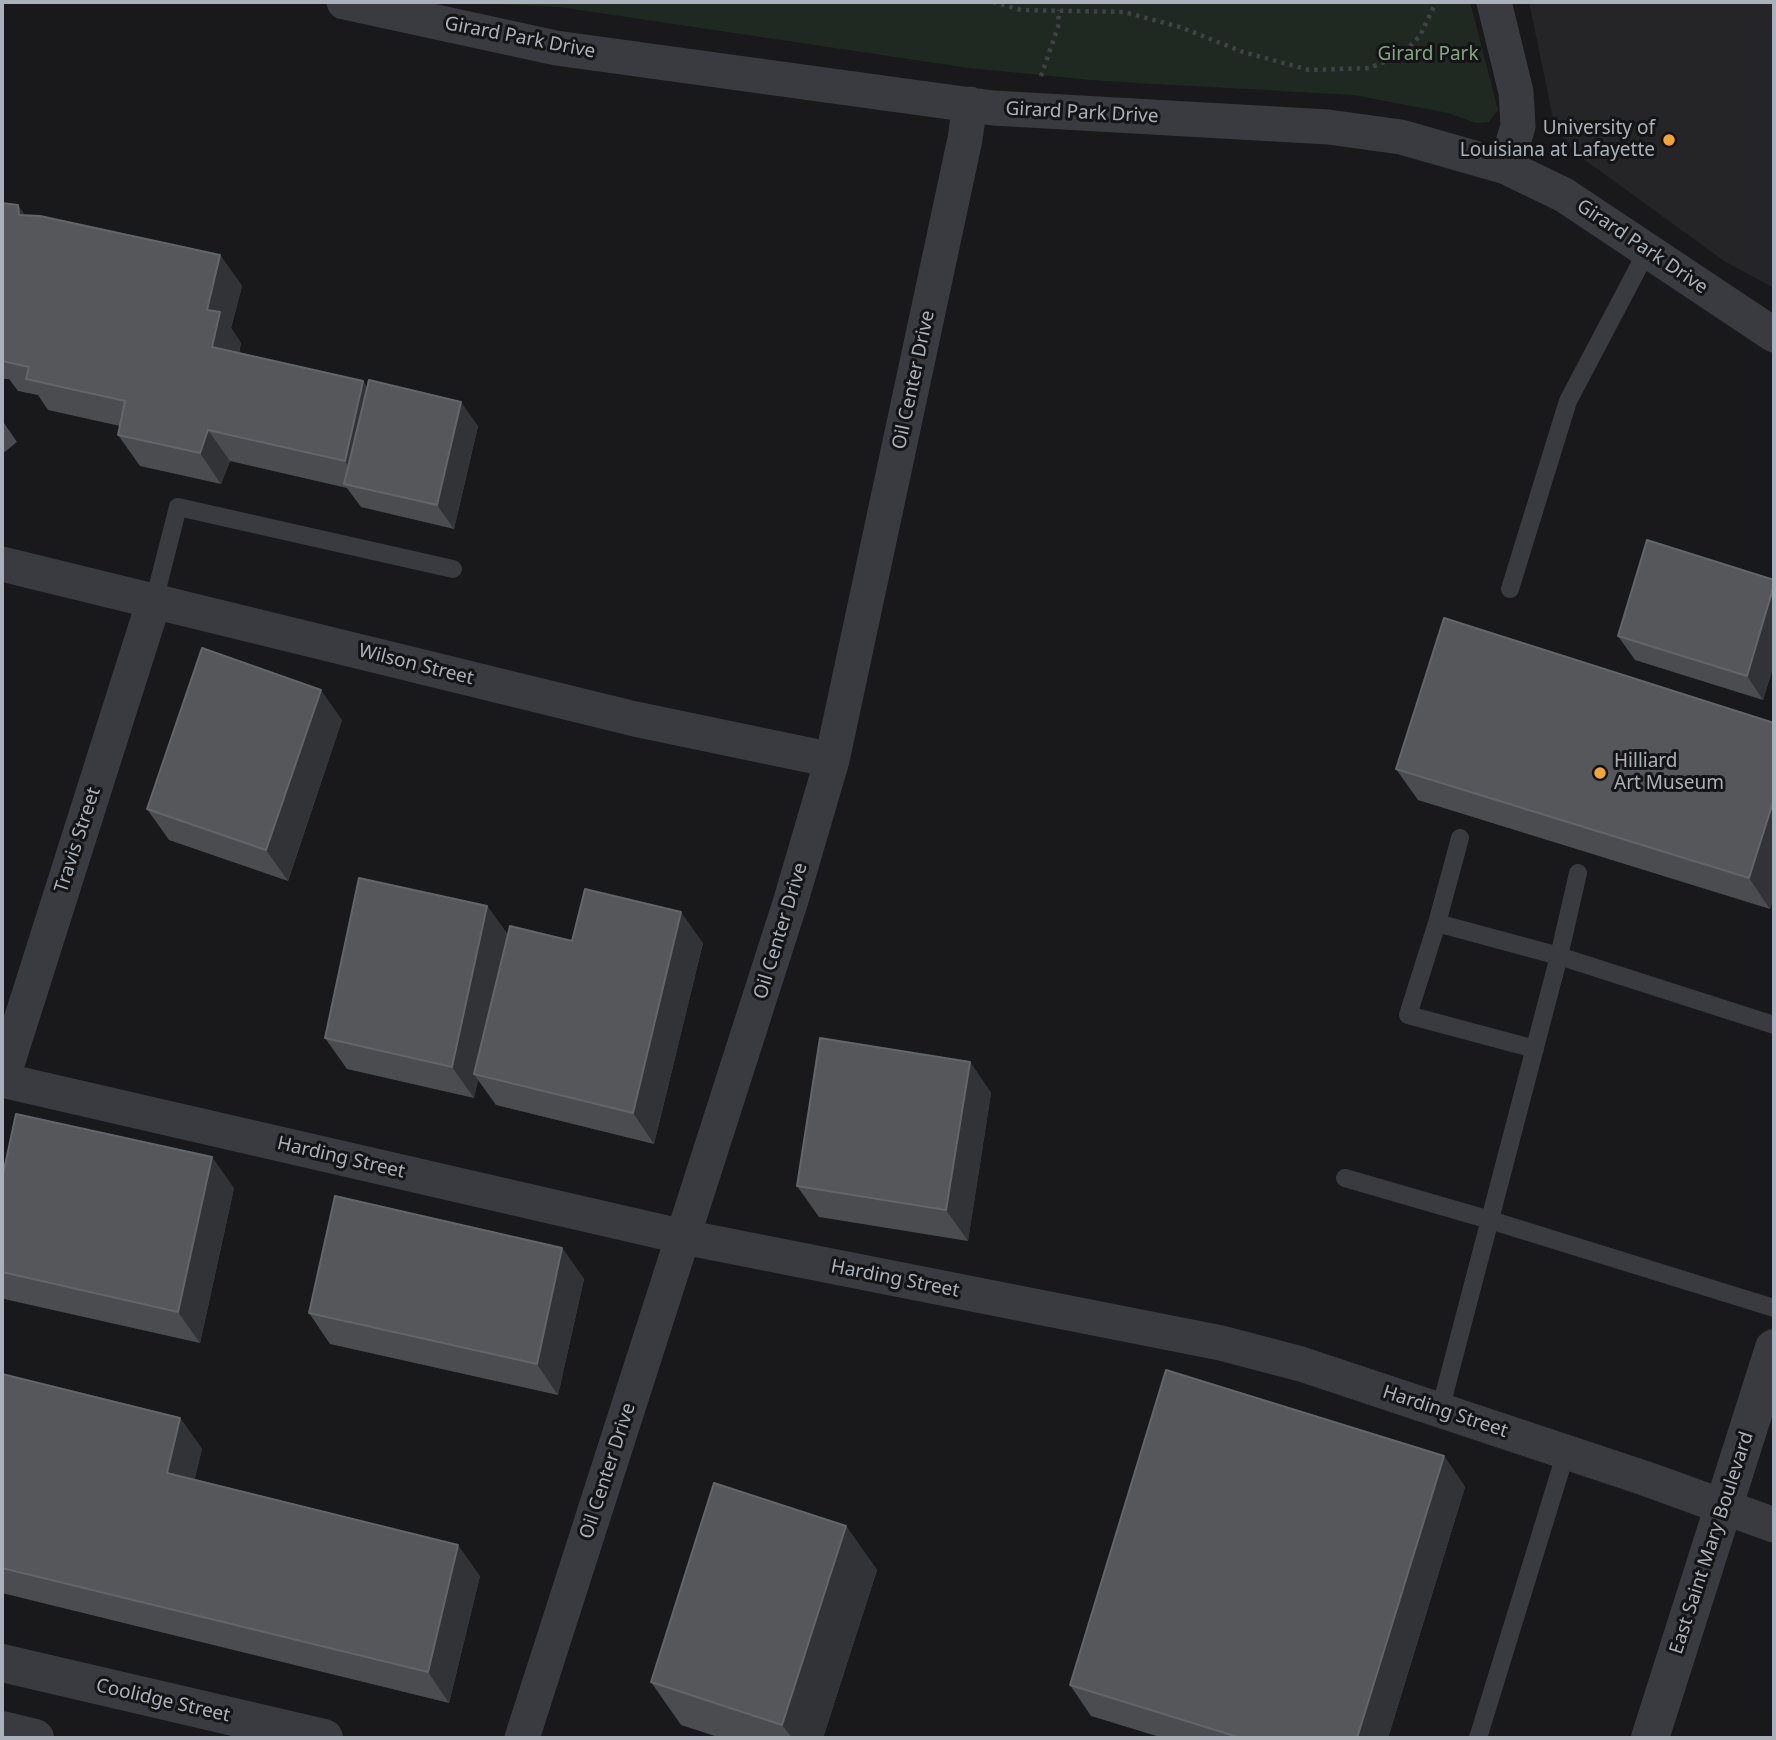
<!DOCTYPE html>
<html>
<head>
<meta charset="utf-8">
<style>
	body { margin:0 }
	#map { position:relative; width:1776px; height:1740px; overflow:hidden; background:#19191b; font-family:"Noto Sans",sans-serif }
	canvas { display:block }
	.frame { position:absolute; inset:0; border:4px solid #abb1ba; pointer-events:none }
</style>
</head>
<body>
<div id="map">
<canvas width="1776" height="1740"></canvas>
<div class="frame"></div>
</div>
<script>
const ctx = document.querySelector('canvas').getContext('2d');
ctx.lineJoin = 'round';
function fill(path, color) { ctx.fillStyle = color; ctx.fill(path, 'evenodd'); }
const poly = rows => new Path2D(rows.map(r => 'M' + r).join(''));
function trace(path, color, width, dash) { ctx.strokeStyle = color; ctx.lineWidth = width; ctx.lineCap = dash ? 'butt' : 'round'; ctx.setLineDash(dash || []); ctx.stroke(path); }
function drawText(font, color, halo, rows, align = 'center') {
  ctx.font = font + ' "Noto Sans",sans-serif'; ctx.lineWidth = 6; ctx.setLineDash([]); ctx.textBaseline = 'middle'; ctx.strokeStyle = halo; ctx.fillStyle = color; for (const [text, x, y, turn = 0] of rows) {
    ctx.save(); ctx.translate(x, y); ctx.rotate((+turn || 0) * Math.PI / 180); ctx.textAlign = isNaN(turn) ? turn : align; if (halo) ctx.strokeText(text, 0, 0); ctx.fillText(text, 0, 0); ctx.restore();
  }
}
const built = poly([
	[1529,2,1774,2,1774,288,1724,261,1574,152,1555,128]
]);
const green = poly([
	[457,2,1470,2,1498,110,1489,122,1476,123,1448,113,1354,95,1102,81,969,68,560,7]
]);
const path = poly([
	[993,2,1021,10,1124,12,1180,27,1243,52,1309,70,1369,68,1400,56,1420,36,1436,2],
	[1041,76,1058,27,1059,10]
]);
const service = poly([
	[1510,589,1568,401,1647,251],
	[154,601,178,507,453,569],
	[1437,923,1460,838],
	[1535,1049,1408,1015,1437,923,1559,956,1578,873],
	[1345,1178,1490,1220,1774,1308],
	[1440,1410,1559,956,1774,1025],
	[1478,1738,1566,1452]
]);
const minor = poly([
	[344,2,556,48,993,108,1328,127,1401,137,1506,167,1564,195,1774,335],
	[1494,2,1516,92,1518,126,1506,167],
	[2,564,635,719,832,760],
	[2,1080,684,1237,1221,1343,1301,1364,1644,1478,1774,1525],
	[2,1080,154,601],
	[522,1738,791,900,832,760,965,139,970,104]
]);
const tertiary = poly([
	[2,1663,324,1738],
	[2,1730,35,1738],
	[1650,1738,1774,1348]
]);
const wall = poly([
	[2,203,26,215,220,255,242,286,231,328,241,343,239,354,363,381,367,388,478,426,454,529,361,507,347,488,230,461,221,484,140,466,118,435,120,426,48,410,38,395,18,391,9,379,2,379],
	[2,420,17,442,2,454],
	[1774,580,1774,664,1763,700,1635,660,1618,636],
	[342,720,288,881,169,840,147,809],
	[1774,723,1774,897,1770,909,1418,800,1396,769],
	[487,906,508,935,572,941,703,943,654,1144,496,1105,478,1080,474,1098,347,1069,325,1038],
	[970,1062,991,1093,968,1241,819,1217,797,1186],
	[2,1179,234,1188,200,1343,4,1299,2,1296],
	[562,1248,584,1279,558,1395,330,1344,309,1313],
	[2,1374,180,1418,202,1449,194,1480,480,1576,449,1703,2,1593],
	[1444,1456,1465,1487,1388,1738,1163,1738,1091,1716,1070,1685],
	[846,1526,877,1570,823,1738,721,1738,681,1725,651,1682]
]);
const shadedWall = poly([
	[18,205,40,236,19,215],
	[220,255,242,286,231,328,241,343,233,378,212,347,207,310],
	[363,381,384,412,363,488,345,461],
	[461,402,478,426,454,529,437,505],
	[208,430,230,461,221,484,200,453],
	[1774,585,1774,664,1763,700,1747,676],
	[321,690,342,720,288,881,266,850],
	[1774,799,1774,897,1770,909,1749,878],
	[487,906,509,937,474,1074,478,1080,474,1098,452,1067],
	[681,912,703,943,654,1144,633,1113],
	[970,1062,991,1093,968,1241,946,1210],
	[212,1157,234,1188,200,1343,178,1312],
	[562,1248,584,1279,558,1395,537,1364],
	[180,1418,202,1449,189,1504,167,1473],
	[1444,1456,1465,1487,1388,1738,1357,1738],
	[846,1526,877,1570,823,1738,792,1738,782,1725],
	[458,1545,480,1576,449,1703,428,1672]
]);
const building = poly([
	[2,203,18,205,19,215,40,216,220,255,207,310,220,312,212,347,363,381,345,461,208,430,200,453,118,435,125,401,26,379,29,367,2,361,2,203],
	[369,380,461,402,437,505,344,484,369,380],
	[1647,540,1774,580,1774,585,1747,676,1618,636,1647,540],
	[1444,618,1774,723,1774,799,1749,878,1396,769,1444,618],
	[202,648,321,690,266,850,147,809,202,648],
	[359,878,487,906,452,1067,325,1038,359,878],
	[585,889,681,912,633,1113,474,1074,510,926,572,941,585,889],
	[820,1038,970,1062,946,1210,797,1186,820,1038],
	[16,1114,212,1157,178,1312,2,1272,2,1179,16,1114],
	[335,1196,562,1248,537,1364,309,1313,335,1196],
	[1166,1370,1444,1456,1357,1738,1241,1738,1070,1685,1166,1370],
	[2,1374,180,1418,167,1473,458,1545,428,1672,2,1568,2,1374],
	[714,1483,846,1526,782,1725,651,1682,714,1483]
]);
const markers = [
	[1669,140,7,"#f2a33a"],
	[1600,773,7,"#f2a33a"]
];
const streetNames = [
	["Girard Park Drive",520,38,11],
	["Girard Park Drive",1082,113,3],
	["Girard Park Drive",1642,247,34],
	["Oil Center Drive",914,380,-78],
	["Wilson Street",416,665,14],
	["Travis Street",78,840,-72],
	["Oil Center Drive",781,931,-73],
	["Harding Street",341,1158,13],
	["Harding Street",895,1279,11],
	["Harding Street",1445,1412,18],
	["Oil Center Drive",608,1471,-72],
	["East Saint Mary Boulevard",1712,1543,-72],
	["Coolidge Street",163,1701,13]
];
const parkNames = [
	["Girard Park",1428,55]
];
const poiNames = [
	["University of",1655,129],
	["Louisiana at Lafayette",1655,151],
	["Hilliard",1614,762,"left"],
	["Art Museum",1614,784,"left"]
];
fill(built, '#252528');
fill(green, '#202921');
trace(path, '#404247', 4.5, [3.5, 5]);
trace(service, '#3a3b40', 18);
trace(minor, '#3a3b40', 35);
trace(tertiary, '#3a3b40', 38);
fill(wall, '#4a4c50');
fill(shadedWall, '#323336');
fill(building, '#55575b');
trace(building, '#62656a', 2);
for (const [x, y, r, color] of markers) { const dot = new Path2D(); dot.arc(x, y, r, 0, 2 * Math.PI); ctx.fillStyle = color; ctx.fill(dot); trace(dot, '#141416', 2.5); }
drawText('19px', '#abb1ba', '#141416', streetNames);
drawText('19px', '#83a582', '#141416', parkNames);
drawText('19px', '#abb1ba', '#141416', poiNames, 'right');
</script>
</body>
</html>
